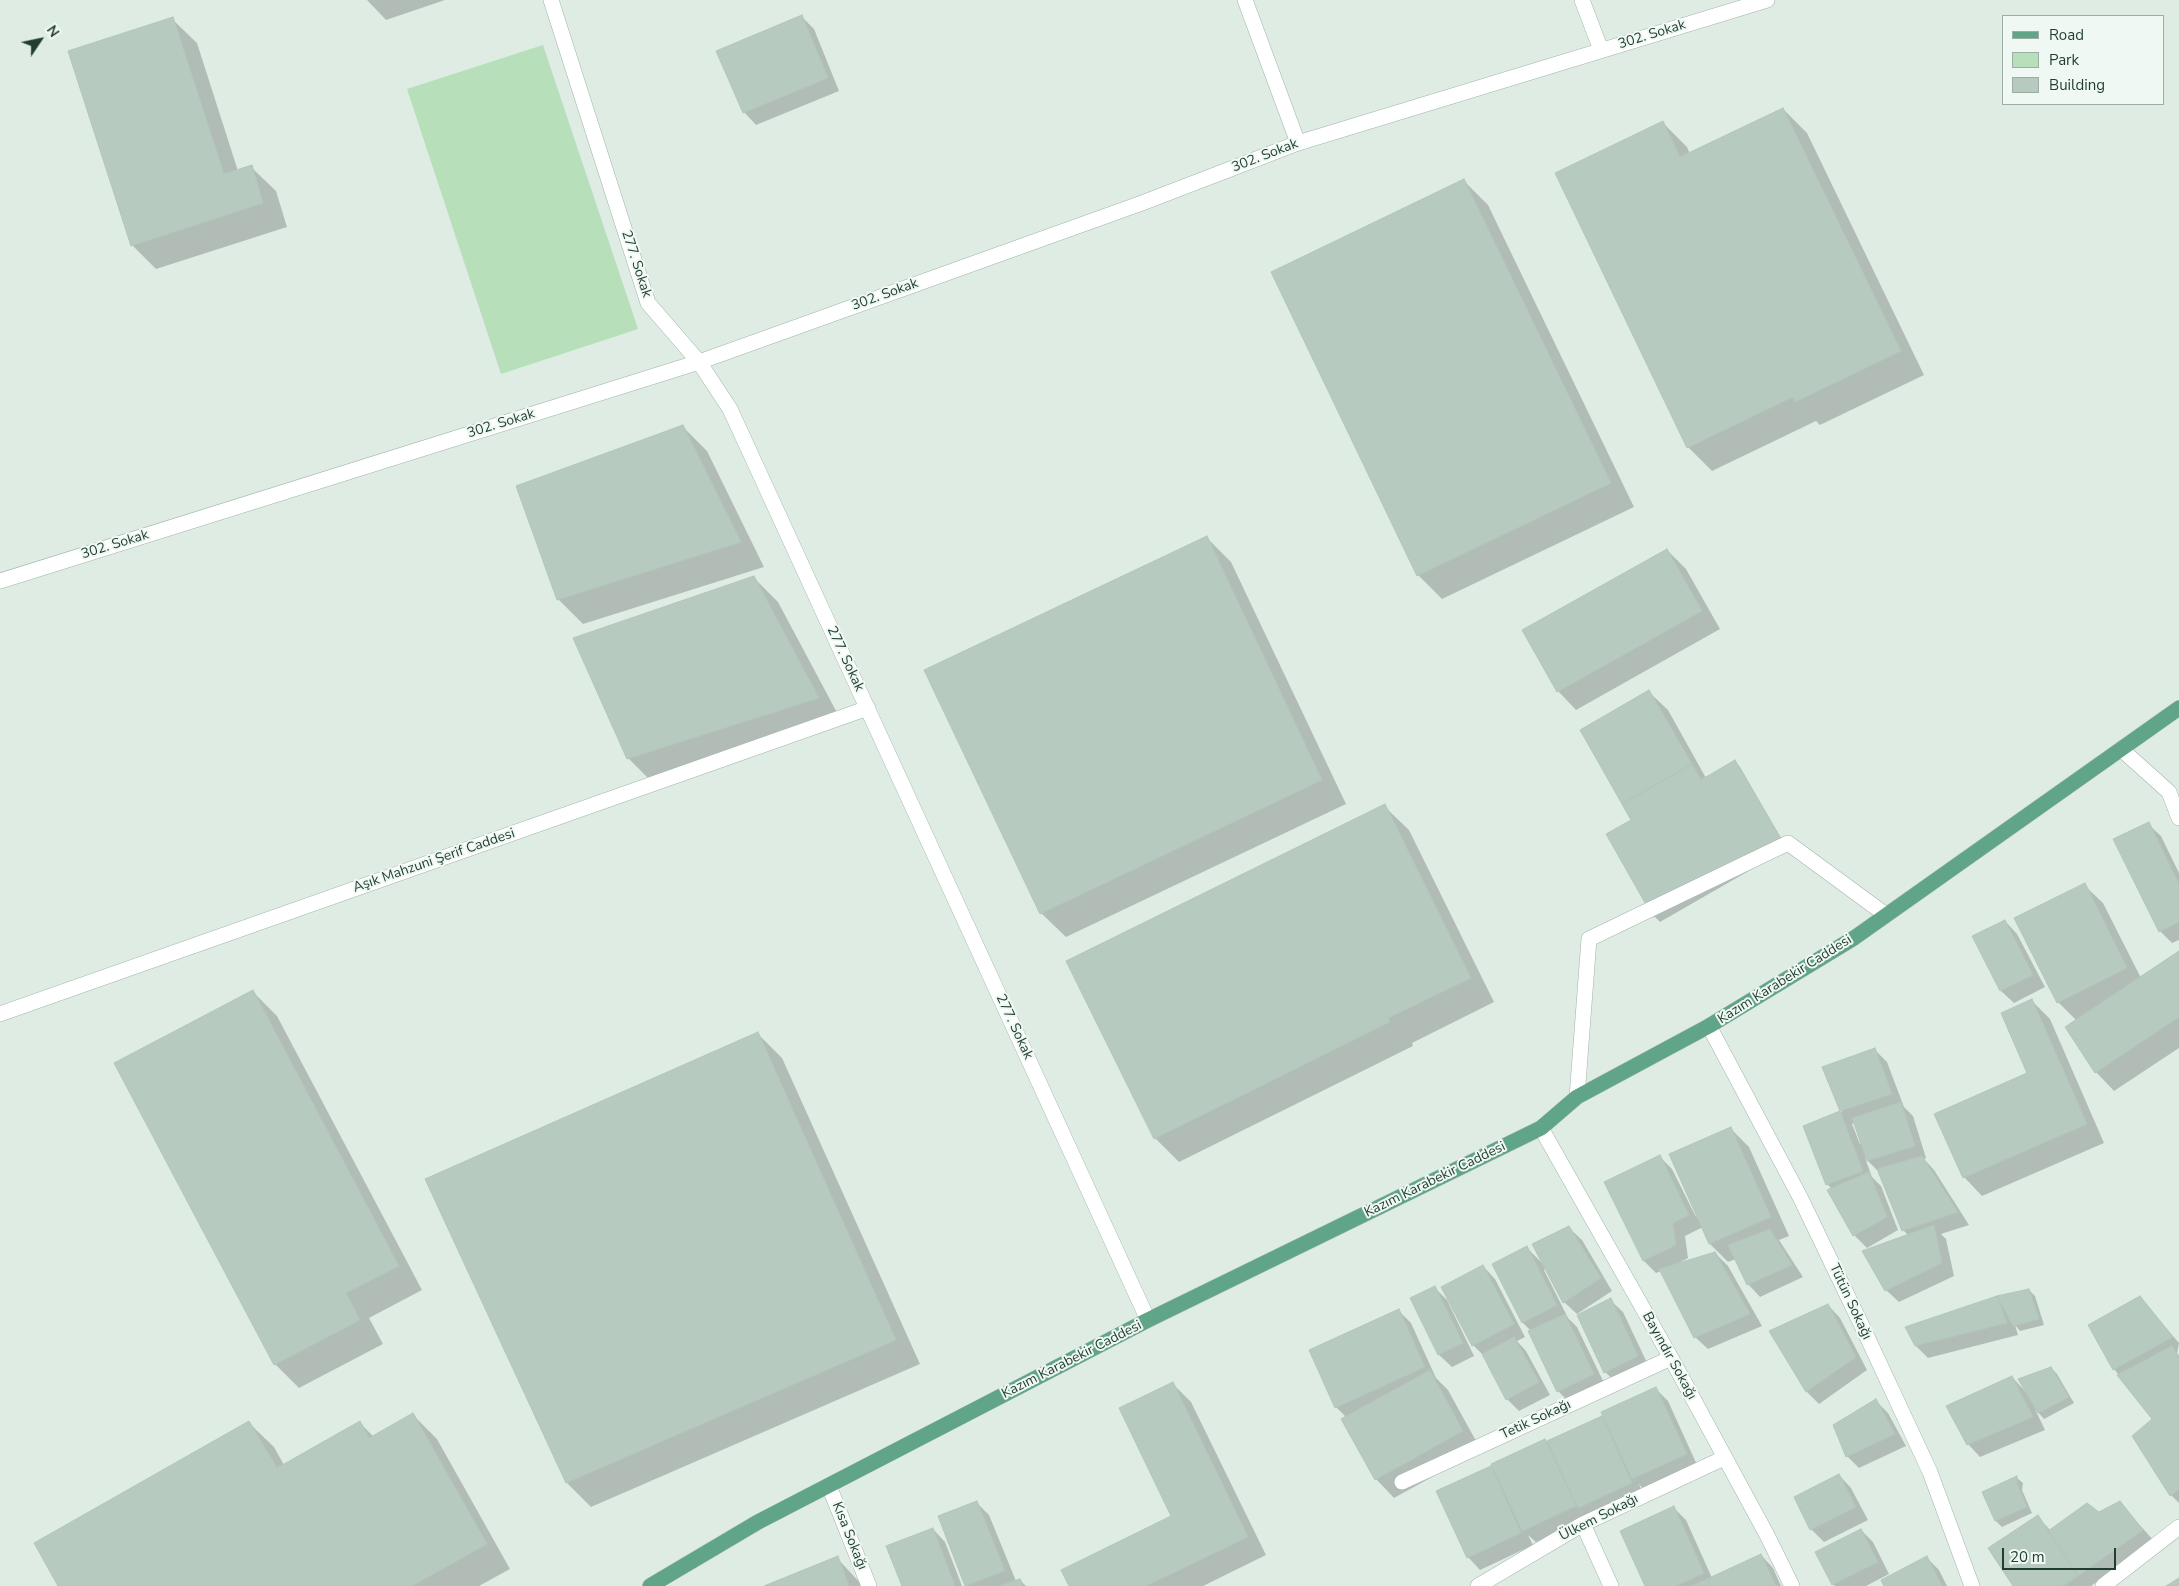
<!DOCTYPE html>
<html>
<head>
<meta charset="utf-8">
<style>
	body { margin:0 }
	#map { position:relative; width:2179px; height:1586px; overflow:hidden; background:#dfece4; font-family:"Nunito Sans",sans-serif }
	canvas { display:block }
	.legend { position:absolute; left:2002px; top:15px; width:162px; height:90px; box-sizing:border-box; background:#f0f8f3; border:1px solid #9cada5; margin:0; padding:6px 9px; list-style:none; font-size:15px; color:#1f3d30 }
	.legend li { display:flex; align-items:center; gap:10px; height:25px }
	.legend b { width:25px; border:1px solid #9cada5 }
	.north { position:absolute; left:15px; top:15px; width:50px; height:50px; -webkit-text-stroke:4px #f0f8f3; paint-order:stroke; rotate:56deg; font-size:14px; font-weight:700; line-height:20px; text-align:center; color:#1f3d30 }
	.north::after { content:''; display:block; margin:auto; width:18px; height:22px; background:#1f3d30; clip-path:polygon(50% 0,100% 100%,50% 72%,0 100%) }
	.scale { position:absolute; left:2002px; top:1548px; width:114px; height:22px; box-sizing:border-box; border:2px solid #1f3d30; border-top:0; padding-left:6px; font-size:15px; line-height:18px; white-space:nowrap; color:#1f3d30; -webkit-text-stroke:4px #f0f8f3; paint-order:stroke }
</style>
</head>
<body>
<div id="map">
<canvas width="2179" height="1586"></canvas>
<ul class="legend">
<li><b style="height:6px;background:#60a588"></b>Road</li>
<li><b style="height:14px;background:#b6dfba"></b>Park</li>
<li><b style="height:14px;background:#b7cabf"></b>Building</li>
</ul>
<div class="north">N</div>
<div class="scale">20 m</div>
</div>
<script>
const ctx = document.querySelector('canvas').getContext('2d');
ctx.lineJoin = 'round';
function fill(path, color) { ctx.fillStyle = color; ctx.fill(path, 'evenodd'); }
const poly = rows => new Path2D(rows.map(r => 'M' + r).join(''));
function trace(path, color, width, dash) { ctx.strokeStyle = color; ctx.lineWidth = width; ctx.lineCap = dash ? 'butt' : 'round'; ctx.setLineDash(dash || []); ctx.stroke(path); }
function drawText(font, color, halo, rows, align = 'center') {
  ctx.font = font + ' "Nunito Sans",sans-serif'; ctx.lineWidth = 4; ctx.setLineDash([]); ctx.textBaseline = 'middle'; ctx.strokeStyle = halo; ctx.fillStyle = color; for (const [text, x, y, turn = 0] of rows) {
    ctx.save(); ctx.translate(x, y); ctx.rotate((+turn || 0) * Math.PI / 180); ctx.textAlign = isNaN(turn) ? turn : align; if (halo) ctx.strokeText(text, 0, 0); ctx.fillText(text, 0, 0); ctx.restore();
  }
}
const green = poly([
	[543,45,638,329,501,374,407,89]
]);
const shadow = poly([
	[367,0,445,0,386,20],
	[802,17,814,29,839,91,756,125,744,112],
	[172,19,197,43,238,171,251,167,276,191,287,227,156,269,132,245],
	[1783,109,1807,133,1924,375,1820,425,1816,421,1712,471,1688,447,1663,123,1687,147,1690,154],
	[1464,181,1488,205,1634,507,1442,599,1418,575],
	[683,427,707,451,764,567,583,624,558,599],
	[1207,538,1231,562,1346,804,1066,937,1041,913],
	[1667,550,1686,569,1720,629,1576,710,1558,691],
	[754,578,778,602,842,722,652,782,628,758],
	[1649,692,1668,710,1706,778,1734,762,1740,767,1787,849,1660,922,1654,916,1633,820],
	[1384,806,1409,830,1494,1002,1412,1043,1413,1046,1179,1162,1155,1138],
	[2148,824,2161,836,2179,873,2179,940,2172,943,2160,931],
	[2084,885,2103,903,2141,978,2179,953,2179,1048,2114,1091,2096,1072,2067,1028,2077,1021,2058,1002],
	[2005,921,2017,934,2045,987,2014,1003,2001,991,1974,937],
	[253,992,277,1016,422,1290,369,1318,383,1344,299,1388,275,1364],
	[2032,1001,2050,1019,2104,1143,1982,1196,1964,1177,2029,1074],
	[758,1034,782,1058,920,1364,591,1507,567,1483],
	[1875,1050,1887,1062,1904,1107,1913,1116,1926,1158,1924,1159,1934,1170,1969,1225,1941,1234,1946,1239,1954,1276,1899,1302,1886,1290,1909,1236,1903,1230,1879,1172,1865,1158,1872,1177,1881,1186,1898,1230,1867,1248,1854,1235,1829,1191,1832,1189,1827,1184,1805,1126,1842,1112,1824,1068],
	[1855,1123,1862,1143,1860,1144,1852,1124],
	[1731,1129,1749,1147,1789,1236,1779,1240,1803,1277,1760,1297,1748,1284,1736,1259,1728,1262,1710,1244,1703,1227,1685,1236,1688,1258,1675,1265,1715,1253,1728,1266,1762,1326,1708,1349,1695,1337,1661,1271,1656,1273,1644,1261,1660,1157,1672,1169,1696,1217,1698,1216],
	[1569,1228,1582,1240,1612,1291,1577,1314,1564,1302,1546,1268,1544,1270,1568,1318,1577,1327,1606,1387,1570,1403,1558,1391,1531,1331,1523,1323,1527,1248,1543,1264],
	[1483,1266,1495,1279,1525,1337,1517,1341,1526,1351,1550,1395,1519,1411,1507,1399,1484,1356,1473,1345],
	[1435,1288,1447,1300,1474,1356,1452,1367,1439,1355,1412,1299],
	[2029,1290,2035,1296,2044,1325,2020,1331,2015,1325,2018,1335,1928,1358,1916,1346,1907,1328,1998,1298],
	[2140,1298,2179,1343,2177,1354,2179,1355,2179,1503,2171,1495,2154,1420,2114,1369],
	[1610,1300,1623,1312,1650,1369,1618,1384,1605,1372],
	[1828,1305,1840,1318,1867,1370,1819,1404,1807,1392,1770,1331],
	[1398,1310,1411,1323,1436,1378,1448,1390,1481,1450,1394,1498,1376,1479,1346,1417,1336,1407],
	[2051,1368,2057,1374,2074,1403,2044,1419,2035,1409,2045,1430,1980,1457,1968,1444,2012,1377,2025,1391],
	[1173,1384,1191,1402,1266,1555,1203,1586,1071,1586,1173,1517],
	[1655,1388,1668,1401,1698,1467,1645,1491,1639,1484,1644,1496,1536,1542,1528,1535,1533,1545,1480,1570,1468,1557,1490,1467,1497,1474,1545,1440,1547,1442,1602,1418,1608,1424],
	[1876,1401,1888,1413,1906,1446,1859,1468,1847,1456],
	[413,1415,437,1439,510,1569,479,1586,60,1586,249,1423,274,1447,284,1465,359,1422,374,1437],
	[1839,1475,1851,1488,1868,1520,1824,1542,1811,1529],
	[2017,1478,2023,1483,2022,1490,2032,1513,2002,1527,1996,1521,1984,1493],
	[976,1502,989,1515,1016,1581,1020,1580,1026,1586,967,1586,939,1517],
	[2120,1503,2155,1542,2091,1586,2015,1586,2038,1517,2051,1531,2098,1513],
	[1674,1508,1686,1520,1712,1578,1761,1555,1773,1568,1781,1586,1646,1586],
	[933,1529,945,1542,962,1586,903,1586],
	[1861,1530,1873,1542,1889,1574,1866,1586,1835,1586,1833,1584],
	[837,1558,863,1586,767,1586],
	[1927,1558,1939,1570,1947,1586,1885,1586]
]);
const building = poly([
	[802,15,828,78,743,113,716,51,802,15],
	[173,17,224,174,252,165,263,203,131,246,68,51,173,17],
	[1783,108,1901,351,1795,402,1793,397,1687,448,1555,173,1663,121,1680,157,1783,108],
	[1464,179,1611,483,1417,576,1271,272,1464,179],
	[683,425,741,542,557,600,516,486,683,425],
	[1207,536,1322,780,1040,914,924,670,1207,536],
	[1667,549,1702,611,1557,692,1522,630,1667,549],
	[754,576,819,698,627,759,573,638,754,576],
	[1649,690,1692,764,1622,804,1580,730,1649,690],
	[1735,760,1783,842,1653,917,1606,834,1631,820,1622,804,1692,764,1701,780,1735,760],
	[1385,804,1471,978,1388,1018,1390,1022,1154,1139,1066,961,1385,804],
	[2149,822,2179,884,2179,922,2159,932,2113,839,2149,822],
	[2085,883,2127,968,2057,1003,2014,918,2085,883],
	[2005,920,2033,975,2000,991,1972,936,2005,920],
	[2179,951,2179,1017,2095,1073,2065,1027,2179,951],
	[253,990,399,1266,346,1293,360,1320,274,1365,114,1063,253,990],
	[2032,999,2087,1124,1963,1178,1934,1114,2027,1073,2001,1013,2032,999],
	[758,1032,896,1340,566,1483,425,1179,758,1032],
	[1875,1048,1892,1094,1840,1111,1822,1067,1875,1048],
	[1901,1102,1915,1146,1867,1161,1852,1118,1901,1102],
	[1840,1111,1863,1171,1826,1185,1803,1126,1840,1111],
	[1731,1127,1771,1217,1709,1244,1669,1154,1731,1127],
	[1660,1155,1689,1215,1673,1223,1676,1245,1643,1261,1604,1182,1660,1155],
	[1922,1156,1958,1212,1902,1231,1877,1169,1922,1156],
	[1869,1172,1887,1217,1853,1236,1827,1190,1869,1172],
	[1934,1225,1942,1263,1885,1291,1862,1251,1934,1225],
	[1569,1226,1601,1278,1563,1303,1532,1244,1569,1226],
	[1770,1229,1792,1265,1747,1285,1728,1245,1770,1229],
	[1527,1246,1557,1305,1522,1323,1492,1264,1527,1246],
	[1715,1252,1750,1314,1694,1338,1659,1269,1715,1252],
	[1483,1265,1514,1324,1472,1346,1441,1287,1483,1265],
	[1435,1286,1463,1343,1438,1355,1410,1298,1435,1286],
	[2029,1289,2039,1319,2013,1326,1997,1296,2029,1289],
	[1997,1296,2007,1323,1915,1346,1905,1327,1997,1296],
	[2140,1296,2173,1337,2113,1370,2088,1325,2140,1296],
	[1611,1298,1638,1356,1604,1373,1577,1315,1611,1298],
	[1828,1304,1856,1357,1806,1392,1769,1331,1828,1304],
	[1399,1309,1425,1367,1335,1408,1309,1350,1399,1309],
	[1565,1314,1594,1374,1557,1392,1528,1331,1565,1314],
	[1514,1337,1539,1382,1506,1400,1482,1354,1514,1337],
	[2172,1346,2179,1357,2179,1489,2170,1496,2132,1436,2152,1419,2117,1375,2172,1346],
	[2051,1367,2069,1397,2038,1413,2018,1379,2051,1367],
	[1430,1370,1463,1431,1375,1480,1341,1419,1430,1370],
	[2012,1376,2033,1417,1967,1445,1946,1406,2012,1376],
	[1173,1382,1248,1537,1146,1586,1069,1586,1061,1570,1171,1516,1119,1408,1173,1382],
	[1656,1387,1687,1454,1632,1479,1601,1412,1656,1387],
	[1876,1399,1895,1434,1846,1457,1833,1425,1876,1399],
	[413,1413,487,1544,412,1586,58,1586,34,1543,249,1421,277,1468,360,1421,369,1438,413,1413],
	[1602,1416,1632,1483,1578,1508,1547,1441,1602,1416],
	[1545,1439,1576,1506,1522,1531,1491,1464,1545,1439],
	[1491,1466,1521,1533,1467,1558,1436,1491,1491,1466],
	[1839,1474,1856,1507,1810,1530,1794,1497,1839,1474],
	[2017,1476,2017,1483,2027,1507,1995,1521,1982,1492,2017,1476],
	[977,1501,1005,1571,965,1586,938,1516,977,1501],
	[2120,1501,2143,1530,2078,1576,2048,1531,2087,1503,2099,1512,2120,1501],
	[1674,1506,1704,1573,1676,1586,1645,1586,1620,1531,1674,1506],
	[2038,1515,2078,1576,2063,1586,2013,1586,1988,1548,2038,1515],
	[933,1528,955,1586,902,1586,886,1546,933,1528],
	[1861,1529,1878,1562,1832,1585,1815,1552,1861,1529],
	[1761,1554,1776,1586,1710,1586,1707,1579,1761,1554],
	[838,1556,849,1586,764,1586,838,1556],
	[1927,1556,1942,1586,1884,1586,1881,1580,1927,1556],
	[2179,1578,2179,1586,2166,1586,2179,1578],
	[1020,1579,1023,1586,999,1586,1020,1579],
	[1707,1579,1710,1586,1691,1586,1707,1579]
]);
const minor = poly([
	[551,0,648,303,699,362,730,409,1148,1320],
	[1245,0,1298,143],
	[1582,0,1601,50],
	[0,581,699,362,1142,203,1298,143,1767,0],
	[2121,749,2169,792,2179,818],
	[0,1014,868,708],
	[1709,1026,1800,1197,1863,1328,1930,1472,1972,1586],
	[1577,1097,1589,939,1788,843,1886,915],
	[1541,1128,1671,1358,1768,1537,1792,1586],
	[1402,1482,1671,1358],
	[829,1486,869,1586],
	[1583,1524,1611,1586],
	[1478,1586,1583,1524,1724,1458],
	[2103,1586,2179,1527]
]);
const major = poly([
	[650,1586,758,1522,1148,1320,1541,1128,1577,1097,1709,1026,1854,938,2179,708]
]);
const streetNames = [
	["302. Sokak",1652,35,-17],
	["302. Sokak",1265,156,-21],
	["277. Sokak",636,264,72],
	["302. Sokak",885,295,-20],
	["302. Sokak",501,424,-17],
	["302. Sokak",115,545,-17],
	["277. Sokak",845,659,65],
	["Aşık Mahzuni Şerif Caddesi",434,861,-19],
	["Kazım Karabekir Caddesi",1785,980,-32],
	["277. Sokak",1014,1027,65],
	["Kazım Karabekir Caddesi",1435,1180,-26],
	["Tütün Sokağı",1850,1302,65],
	["Bayındır Sokağı",1669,1356,61],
	["Kazım Karabekir Caddesi",1072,1360,-27],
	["Tetik Sokağı",1536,1420,-25],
	["Ülkem Sokağı",1599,1518,-27],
	["Kısa Sokağı",849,1536,68]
];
fill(green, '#b6dfba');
fill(shadow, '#0003');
fill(building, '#b7cabf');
trace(building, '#b1c6ba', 1);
trace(minor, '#a2b4aa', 16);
trace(major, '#c0c9c5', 16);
trace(minor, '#fff', 15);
trace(major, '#60a588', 15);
drawText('14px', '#1f3d30', '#f0f8f3', streetNames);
</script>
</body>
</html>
